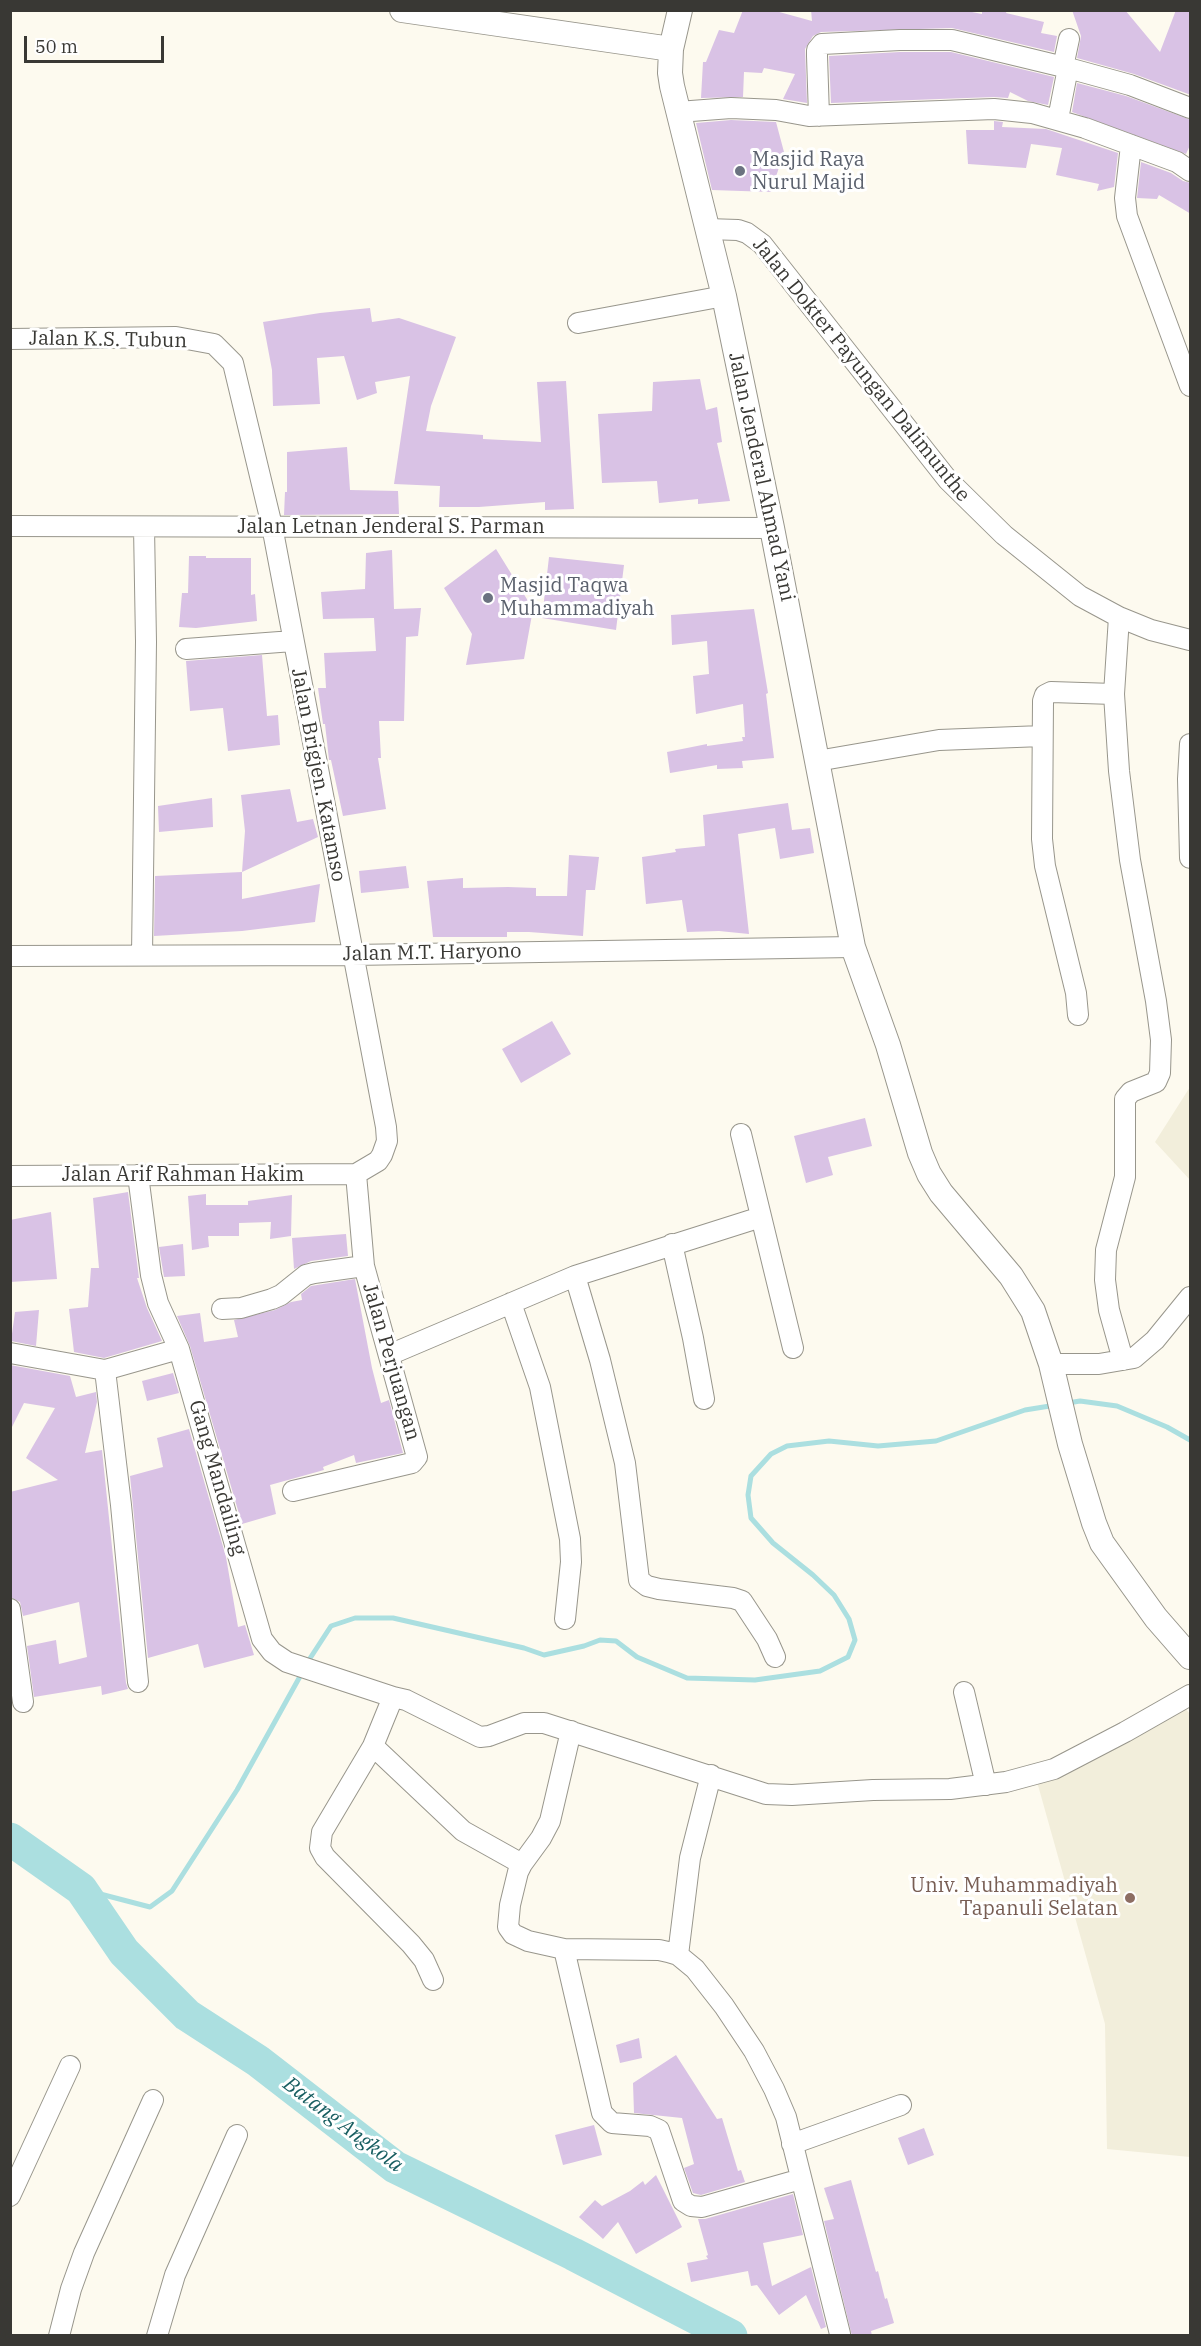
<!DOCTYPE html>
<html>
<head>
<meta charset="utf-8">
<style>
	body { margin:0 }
	#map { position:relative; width:1201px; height:2346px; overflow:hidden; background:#fdfaef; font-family:"IBM Plex Serif",serif }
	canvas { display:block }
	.frame { position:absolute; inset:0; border:12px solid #393834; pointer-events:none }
	.scale { position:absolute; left:24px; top:36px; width:140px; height:27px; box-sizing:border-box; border:3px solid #393834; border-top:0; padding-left:8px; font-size:18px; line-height:21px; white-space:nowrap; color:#393834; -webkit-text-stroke:4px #fff; paint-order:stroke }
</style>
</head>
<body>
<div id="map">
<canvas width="1201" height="2346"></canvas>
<div class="frame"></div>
<div class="scale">50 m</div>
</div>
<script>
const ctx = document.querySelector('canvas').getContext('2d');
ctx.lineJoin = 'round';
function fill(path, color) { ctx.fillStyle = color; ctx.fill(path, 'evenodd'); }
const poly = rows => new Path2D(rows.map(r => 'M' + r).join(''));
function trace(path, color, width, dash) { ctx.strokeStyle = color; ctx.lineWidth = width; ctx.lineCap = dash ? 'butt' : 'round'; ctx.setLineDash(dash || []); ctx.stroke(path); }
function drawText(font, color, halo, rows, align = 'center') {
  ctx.font = font + ' "IBM Plex Serif",serif'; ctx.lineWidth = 6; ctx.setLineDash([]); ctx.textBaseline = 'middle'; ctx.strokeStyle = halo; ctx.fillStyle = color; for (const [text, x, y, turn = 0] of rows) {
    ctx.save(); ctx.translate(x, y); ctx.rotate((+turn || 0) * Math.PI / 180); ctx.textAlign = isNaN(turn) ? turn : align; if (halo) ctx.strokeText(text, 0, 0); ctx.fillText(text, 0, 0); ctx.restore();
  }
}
const built = poly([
	[1190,1087,1190,1180,1155,1142],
	[1173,1695,1190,1714,1190,2157,1107,2149,1105,2024,1034,1771]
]);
const stream = poly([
	[1068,1403,1080,1401,1117,1406,1167,1427,1190,1440],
	[307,1663,331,1626,355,1618,393,1618,524,1648,544,1655,584,1646,600,1640,616,1641,637,1657,687,1678,755,1680,820,1671,848,1657,855,1640,849,1619,834,1595,813,1575,773,1543,751,1518,748,1495,751,1476,771,1454,787,1446,829,1441,878,1446,936,1441,1025,1410,1056,1405],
	[81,1889,150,1907,172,1891,237,1790,303,1671]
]);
const river = poly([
	[10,1839,81,1889,124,1952,187,2015,258,2061,395,2167,573,2254,731,2336]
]);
const building = poly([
	[743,10,772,10,812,21,811,10,962,10,982,14,982,10,1007,10,1006,13,1044,22,1041,33,1057,36,1054,52,952,28,821,32,813,36,805,49,807,103,783,99,795,74,764,68,762,73,744,72,743,97,701,98,703,62,706,62,719,30,734,33],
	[1072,10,1125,10,1160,52,1176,10,1191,10,1191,95,1134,74,1077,58,1081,36],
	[900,52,951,52,1054,77,1048,105,1028,101,1010,92,1008,98,994,97,831,103,829,56],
	[1077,83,1126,96,1191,120,1191,143,1186,154,1072,112],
	[731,120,776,122,784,152,771,192,712,190,696,123],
	[994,121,1003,122,1002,127,1046,129,1118,153,1114,187,1097,191,1099,184,1056,175,1062,148,1031,144,1026,168,968,164,966,130,994,130],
	[1141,162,1171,173,1183,181,1191,183,1191,214,1159,195,1157,199,1137,198],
	[370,308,372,322,399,318,456,337,431,406,426,431,483,435,483,439,541,442,537,382,566,381,574,509,545,510,545,502,479,507,439,507,440,486,394,484,410,376,375,382,377,393,357,400,344,356,317,358,320,404,273,406,272,370,263,322,320,313],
	[700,379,706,410,717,407,722,442,717,443,730,501,698,504,698,499,659,503,657,481,602,483,598,414,652,411,653,382],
	[347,447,350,490,398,491,399,514,284,515,285,492,287,492,287,452],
	[496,549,533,609,524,659,466,665,472,634,444,588],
	[392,550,394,609,421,608,418,636,406,637,404,721,379,721,381,758,378,758,386,809,343,816,331,760,329,760,325,724,323,724,318,688,326,688,324,653,376,651,374,618,323,619,321,592,365,589,366,553],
	[189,556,206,556,206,558,251,558,251,595,255,594,257,621,196,628,179,627,182,593,188,593],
	[549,557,624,565,616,630,542,618],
	[754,609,768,693,766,694,774,758,742,761,743,768,717,769,717,765,670,773,667,752,707,744,707,746,743,741,742,737,745,737,743,704,696,714,693,676,709,674,707,641,672,645,671,615],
	[262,655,267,716,278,715,280,745,228,751,223,708,190,711,186,661],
	[290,789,297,822,313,819,318,837,242,872,245,831,241,795],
	[212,798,213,827,159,832,158,806],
	[788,803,792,830,810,828,814,853,780,859,775,828,738,834,749,934,719,931,687,932,682,900,646,904,642,857,676,852,675,849,705,846,703,815],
	[569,855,599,857,595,890,586,890,583,936,529,932,507,932,507,937,433,937,427,881,463,878,463,888,508,887,536,888,536,896,567,896],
	[406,866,409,888,361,893,359,871],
	[242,872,242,899,320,884,315,922,242,931,154,936,155,876],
	[552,1021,571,1054,521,1083,502,1049],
	[865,1118,872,1146,828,1157,833,1175,806,1183,794,1136],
	[128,1192,139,1278,137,1278,147,1308,162,1341,104,1358,74,1352,69,1309,88,1307,91,1268,99,1268,93,1198],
	[206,1194,206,1205,248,1205,248,1201,292,1195,291,1236,270,1239,271,1222,239,1223,239,1236,208,1236,209,1247,192,1250,188,1196],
	[51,1212,57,1279,10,1282,10,1220],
	[346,1234,348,1256,311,1261,294,1269,292,1238],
	[183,1244,185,1276,164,1277,159,1247],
	[355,1279,372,1368,381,1403,389,1400,403,1453,356,1463,354,1455,323,1467,324,1470,270,1485,276,1514,242,1524,190,1346,177,1316,200,1313,204,1342,238,1337,234,1320,275,1310,291,1302,302,1300,301,1294,311,1286],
	[39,1310,36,1346,11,1341,15,1312],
	[10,1365,70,1376,76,1397,96,1392,97,1402,85,1453,102,1450,126,1683,128,1689,102,1695,101,1686,34,1697,27,1646,56,1640,59,1664,87,1657,79,1602,23,1616,20,1602,10,1597,10,1492,58,1480,26,1458,55,1408,24,1403,10,1431],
	[173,1373,179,1393,147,1401,142,1381],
	[189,1429,226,1557,238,1627,245,1625,254,1655,204,1668,198,1644,148,1658,130,1476,163,1467,157,1438],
	[639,2038,642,2058,620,2063,616,2045],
	[676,2055,717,2119,722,2118,738,2171,741,2170,745,2182,701,2195,693,2193,684,2168,694,2164,682,2118,634,2113,633,2083],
	[594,2125,602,2155,563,2165,555,2135],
	[924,2128,934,2155,908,2165,898,2138],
	[656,2175,682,2227,636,2254,618,2222,603,2239,579,2217,595,2200,602,2206,630,2191,643,2181,645,2185],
	[851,2180,876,2272,878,2271,885,2299,887,2298,894,2323,871,2331,872,2336,852,2336,824,2221,834,2219,824,2188],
	[793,2194,803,2235,763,2243,772,2286,811,2267,826,2327,821,2329,806,2295,779,2315,757,2285,751,2286,748,2271,691,2282,687,2263,708,2259,706,2256,708,2255,698,2219,705,2219]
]);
const minor = poly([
	[1063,67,1069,39],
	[678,112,731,108,776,110,809,116,994,109,1032,113,1085,128,1177,162,1190,171],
	[819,116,817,56,817,50,822,44,900,40,952,40,1068,68,1130,85,1190,108],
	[1058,119,1068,68],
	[1131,145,1125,198,1127,216,1190,386],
	[707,229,738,230,747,233,762,244,948,480,1004,535,1080,596,1119,617,1151,630,1190,640],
	[578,323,724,296],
	[10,339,176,337,214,344,233,363,272,526,386,1127,387,1141,382,1155,378,1161,356,1174],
	[10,526,772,528],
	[1119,617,1114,694,1119,771,1130,860,1156,1001,1161,1040,1160,1073,1156,1082,1131,1092,1125,1099,1125,1177,1106,1250,1105,1280,1109,1310,1123,1360],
	[186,649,293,641],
	[1190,744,1188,779,1190,858],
	[817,761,939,740,1042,736],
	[142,955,146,642,144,527],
	[10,956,352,955,853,947],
	[1078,1015,1076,993,1045,866,1042,839,1043,701,1045,695,1051,692,1114,694],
	[741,1134,793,1348],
	[138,1175,151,1275,158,1303,179,1349,262,1639,272,1652,287,1662,393,1697],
	[10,1176,356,1174],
	[672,1244,693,1338,704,1399],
	[575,1276,600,1360,625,1463,639,1580,647,1586,659,1589,733,1598,742,1601,767,1639,775,1657],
	[511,1303,540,1387,570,1539,571,1562,565,1619],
	[222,1309,241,1308,272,1299,281,1295,306,1275,314,1273,364,1266],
	[10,1353,105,1370],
	[389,1355,575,1276,761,1217],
	[1051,1364,1099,1364,1134,1358,1155,1340,1190,1297],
	[293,1491,412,1463,417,1457,364,1266,356,1174],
	[10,1609,23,1702],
	[138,1682,121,1505,105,1370,179,1349],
	[964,1692,986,1785],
	[571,1731,550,1821,541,1838,522,1864,518,1872,510,1905,508,1927,513,1934,528,1941,564,1949,659,1950,668,1952,678,1955,695,1969,724,2006,754,2051,774,2089,786,2117,840,2334],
	[373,1746,463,1831,522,1864],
	[564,1949,602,2113,612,2123,650,2126,659,2130,683,2201,691,2206,702,2207,801,2179],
	[678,1955,690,1858,711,1775],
	[433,1980,424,1960,411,1944,325,1857,320,1848,322,1832,373,1746,393,1697,406,1700,480,1737,489,1736,524,1723,544,1723,766,1794,792,1795,873,1790,950,1789,1006,1782,1054,1769,1125,1732,1190,1695],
	[792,2144,901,2105],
	[10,2196,70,2066],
	[59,2336,71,2289,84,2253,153,2100],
	[157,2336,175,2275,237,2135]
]);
const tertiary = poly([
	[402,10,671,49],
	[680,10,671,49,670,73,672,86,724,296,772,528,853,947,888,1045,920,1153,929,1174,941,1193,1011,1276,1033,1311,1051,1364,1070,1444,1094,1523,1102,1543,1156,1618,1190,1657]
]);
const markers = [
	[740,171,6,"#6b7280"],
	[488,598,6,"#6b7280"],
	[1130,1898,6,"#8d6e63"]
];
const worshipNames = [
	["Masjid Raya",752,160],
	["Nurul Majid",752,183],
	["Masjid Taqwa",500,586],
	["Muhammadiyah",500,609]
];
const streetNames = [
	["Jalan K.S. Tubun",108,340,1],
	["Jalan Dokter Payungan Dalimunthe",861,370,51],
	["Jalan Jenderal Ahmad Yani",761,477,78],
	["Jalan Letnan Jenderal S. Parman",391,527],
	["Jalan Brigjen. Katamso",318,775,79],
	["Jalan M.T. Haryono",432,953,-1],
	["Jalan Arif Rahman Hakim",183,1175],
	["Jalan Perjuangan",391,1362,74],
	["Gang Mandailing",217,1478,74]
];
const educationNames = [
	["Univ. Muhammadiyah",1118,1886],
	["Tapanuli Selatan",1118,1909]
];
const waterNames = [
	["Batang Angkola",343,2125,37]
];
fill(built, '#f2eedb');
trace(stream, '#abdfe0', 5);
trace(river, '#abdfe0', 33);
fill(building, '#d9c2e5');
trace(minor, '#98968c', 22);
trace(tertiary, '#98968c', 26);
trace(minor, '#fff', 20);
trace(tertiary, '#fff', 24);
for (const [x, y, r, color] of markers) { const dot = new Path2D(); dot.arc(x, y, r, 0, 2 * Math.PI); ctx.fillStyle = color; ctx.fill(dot); trace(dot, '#fff', 2); }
drawText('20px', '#5b616d', '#fff', worshipNames, 'left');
drawText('20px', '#393834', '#fff', streetNames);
drawText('20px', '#785e54', '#fff', educationNames, 'right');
drawText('italic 21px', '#185e61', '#fff', waterNames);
</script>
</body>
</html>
